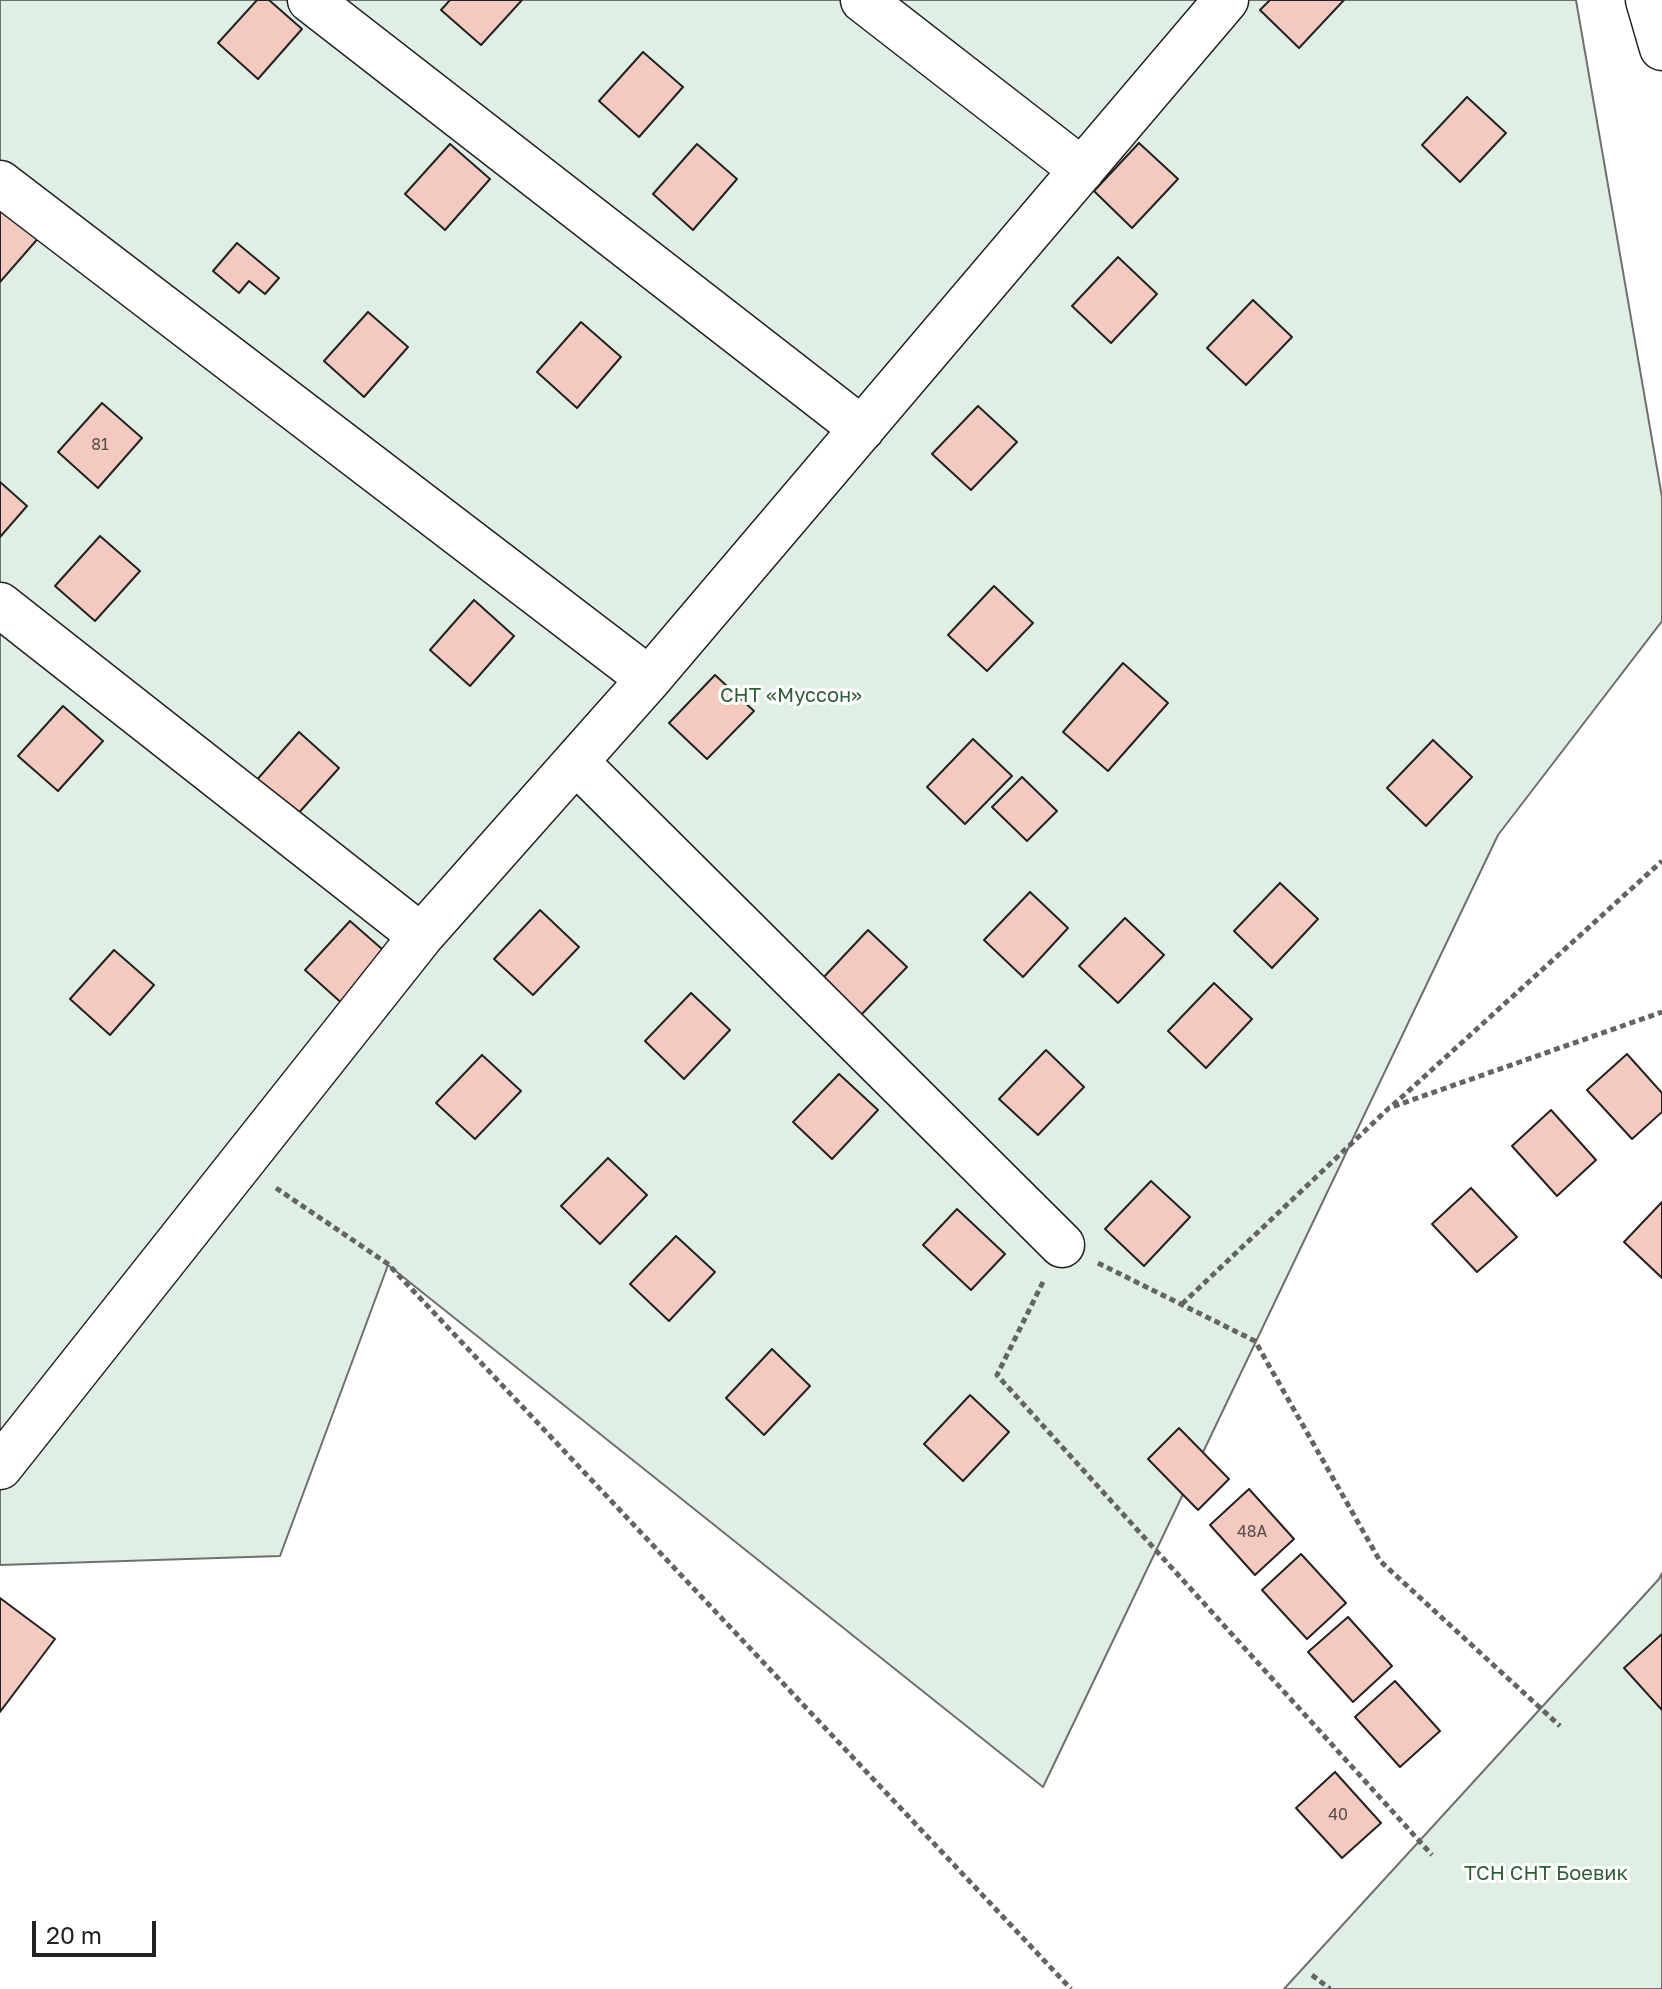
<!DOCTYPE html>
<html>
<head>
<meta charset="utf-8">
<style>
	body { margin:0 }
	#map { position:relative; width:1662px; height:1989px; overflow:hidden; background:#fff; font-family:"Golos Text",sans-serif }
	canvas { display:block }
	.scale { position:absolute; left:32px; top:1921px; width:124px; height:36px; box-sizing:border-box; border:4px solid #222; border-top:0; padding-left:10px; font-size:24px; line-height:28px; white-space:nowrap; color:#222; -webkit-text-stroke:6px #fff; paint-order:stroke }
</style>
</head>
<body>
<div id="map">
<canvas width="1662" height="1989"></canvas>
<div class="scale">20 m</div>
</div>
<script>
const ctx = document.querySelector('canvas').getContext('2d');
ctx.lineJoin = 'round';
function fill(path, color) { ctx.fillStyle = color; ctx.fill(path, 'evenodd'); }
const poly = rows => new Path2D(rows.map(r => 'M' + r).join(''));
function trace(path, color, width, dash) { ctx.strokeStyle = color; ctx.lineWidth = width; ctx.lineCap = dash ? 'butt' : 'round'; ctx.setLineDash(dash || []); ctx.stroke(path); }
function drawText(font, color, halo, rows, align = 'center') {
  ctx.font = font + ' "Golos Text",sans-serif'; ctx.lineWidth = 6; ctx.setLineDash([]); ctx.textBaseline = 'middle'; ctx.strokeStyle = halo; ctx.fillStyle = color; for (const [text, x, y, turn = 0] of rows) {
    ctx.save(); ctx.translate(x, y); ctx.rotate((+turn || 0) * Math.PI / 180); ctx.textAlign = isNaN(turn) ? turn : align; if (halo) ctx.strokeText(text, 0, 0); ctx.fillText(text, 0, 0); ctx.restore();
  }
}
const green = poly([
	[0,0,1576,0,1662,497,1662,621,1498,835,1043,1787,388,1265,280,1556,0,1565,0,0],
	[1662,1573,1662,1989,1284,1989,1659,1579,1662,1573]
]);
const building = poly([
	[257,0,269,0,302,29,258,79,218,43,257,0],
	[450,0,522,0,481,45,441,10,450,0],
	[1270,0,1344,0,1299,48,1260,10,1270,0],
	[643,52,683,87,639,137,599,101,643,52],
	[1467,97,1506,133,1460,182,1422,145,1467,97],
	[1139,143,1178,179,1132,228,1094,191,1139,143],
	[450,144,490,179,445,230,405,194,450,144],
	[697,144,737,179,693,230,653,194,697,144],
	[0,201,41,235,0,282,0,201],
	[237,243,279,278,265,294,249,281,239,293,213,271,237,243],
	[1118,257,1157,294,1111,343,1072,306,1118,257],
	[1253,300,1292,337,1246,385,1207,348,1253,300],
	[368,312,408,347,364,397,324,361,368,312],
	[581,322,621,357,577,408,537,372,581,322],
	[102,403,142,438,98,488,58,452,102,403],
	[978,406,1017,442,971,490,932,454,978,406],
	[0,482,27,506,0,537,0,482],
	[100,536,140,571,95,621,55,586,100,536],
	[994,586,1033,623,987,671,948,635,994,586],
	[474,600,514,636,470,686,430,650,474,600],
	[1123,663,1168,703,1108,771,1063,732,1123,663],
	[715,675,754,711,707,759,669,723,715,675],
	[63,706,103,741,58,791,18,756,63,706],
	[299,732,339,768,295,817,255,782,299,732],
	[973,739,1012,776,965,824,927,787,973,739],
	[1433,740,1472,777,1426,826,1387,788,1433,740],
	[1022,777,1057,811,1027,841,992,807,1022,777],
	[1280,883,1318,919,1272,968,1234,931,1280,883],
	[1030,892,1068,928,1023,977,984,940,1030,892],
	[540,910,579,947,533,995,494,959,540,910],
	[1125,918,1164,955,1118,1003,1079,966,1125,918],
	[350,921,390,956,345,1006,305,970,350,921],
	[868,930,907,967,861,1015,822,979,868,930],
	[114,950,154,985,110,1035,70,999,114,950],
	[1214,983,1252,1019,1206,1068,1168,1031,1214,983],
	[691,993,730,1030,684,1079,645,1041,691,993],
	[1046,1050,1084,1087,1038,1135,999,1099,1046,1050],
	[1627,1054,1662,1093,1662,1112,1632,1139,1587,1090,1627,1054],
	[482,1055,521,1091,475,1139,436,1103,482,1055],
	[839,1074,878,1110,832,1159,793,1122,839,1074],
	[1551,1110,1596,1160,1557,1196,1512,1146,1551,1110],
	[608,1158,647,1195,600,1244,561,1206,608,1158],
	[1151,1181,1190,1217,1144,1266,1105,1229,1151,1181],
	[1471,1188,1517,1237,1477,1272,1432,1224,1471,1188],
	[1662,1202,1662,1278,1624,1242,1662,1202],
	[957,1209,1005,1254,971,1290,923,1245,957,1209],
	[676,1236,715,1272,669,1321,630,1284,676,1236],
	[772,1349,810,1386,764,1435,726,1398,772,1349],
	[970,1395,1009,1432,963,1481,924,1444,970,1395],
	[1179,1428,1229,1479,1198,1510,1148,1459,1179,1428],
	[1249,1489,1294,1539,1255,1575,1210,1525,1249,1489],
	[1301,1554,1346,1603,1307,1639,1262,1590,1301,1554],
	[0,1598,55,1639,0,1712,0,1598],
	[1348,1617,1392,1666,1353,1702,1308,1652,1348,1617],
	[1662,1634,1662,1710,1624,1668,1662,1634],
	[1395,1681,1440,1731,1400,1767,1355,1717,1395,1681],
	[1335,1772,1381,1823,1342,1858,1296,1808,1335,1772]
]);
const path = poly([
	[1393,1105,1662,861],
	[276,1188,388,1264,1071,1989],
	[1098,1263,1255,1341,1380,1561,1560,1726],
	[1043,1282,997,1375,1432,1855],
	[1182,1304,1389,1108,1662,1012],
	[1312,1975,1330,1989]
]);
const minor = poly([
	[310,0,862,429],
	[863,0,1082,170],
	[0,183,649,679],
	[0,605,421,936],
	[576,762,1062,1245],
	[0,1467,421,936,649,679,1226,0]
]);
const major = poly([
	[1648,0,1662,48]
]);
const numberNames = [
	["81",100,445],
	["48А",1252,1532],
	["40",1338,1815]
];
const parkNames = [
	["СНТ «Муссон»",791,696],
	["ТСН СНТ Боевик",1546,1874]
];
fill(green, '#e0efe3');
trace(green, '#6f6f6f', 2);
fill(building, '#f3c9c0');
trace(building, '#222', 2);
trace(minor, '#222', 47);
trace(major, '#222', 47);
trace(path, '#646464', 5, [6, 4]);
trace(minor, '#fff', 44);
trace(major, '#fff', 44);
drawText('16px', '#564c4a', null, numberNames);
drawText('20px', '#2f5e38', '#fff', parkNames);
</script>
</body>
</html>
